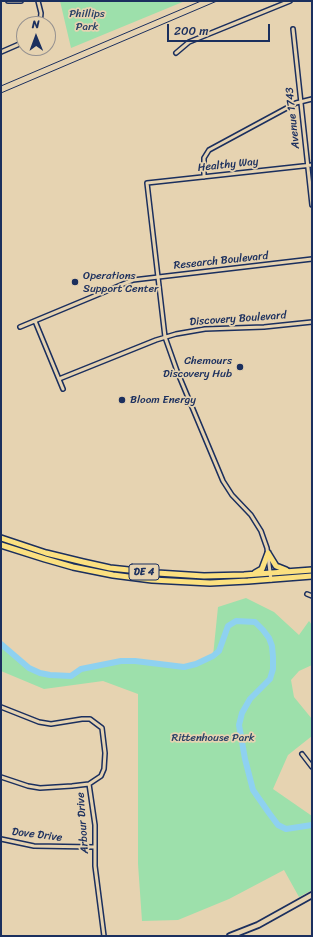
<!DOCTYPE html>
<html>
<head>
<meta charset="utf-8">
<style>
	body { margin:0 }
	#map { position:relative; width:313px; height:937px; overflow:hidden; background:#e6d3b1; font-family:Sriracha,sans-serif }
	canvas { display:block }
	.frame { position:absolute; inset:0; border:2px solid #1b2f5e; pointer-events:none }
	.north { position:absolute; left:16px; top:16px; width:40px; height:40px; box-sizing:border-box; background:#e6d3b1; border:1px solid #959190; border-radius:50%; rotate:359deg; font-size:11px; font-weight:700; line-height:16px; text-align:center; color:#1b2f5e }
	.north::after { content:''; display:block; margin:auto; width:14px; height:18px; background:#1b2f5e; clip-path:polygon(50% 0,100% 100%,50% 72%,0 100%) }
	.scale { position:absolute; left:167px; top:24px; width:103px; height:18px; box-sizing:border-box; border:2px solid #1b2f5e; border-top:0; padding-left:5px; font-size:12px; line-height:14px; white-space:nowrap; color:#1b2f5e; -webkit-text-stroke:3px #e6d3b1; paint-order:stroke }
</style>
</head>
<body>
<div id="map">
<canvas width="313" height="937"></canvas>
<div class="frame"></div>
<div class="north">N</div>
<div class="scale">200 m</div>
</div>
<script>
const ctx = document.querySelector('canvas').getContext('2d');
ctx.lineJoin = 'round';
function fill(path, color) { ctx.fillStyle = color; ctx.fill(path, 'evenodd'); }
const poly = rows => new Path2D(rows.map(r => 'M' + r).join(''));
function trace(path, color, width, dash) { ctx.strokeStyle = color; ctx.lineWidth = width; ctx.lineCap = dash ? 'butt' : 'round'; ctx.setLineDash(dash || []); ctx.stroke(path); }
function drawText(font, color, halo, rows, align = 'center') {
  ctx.font = font + ' Sriracha,sans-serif'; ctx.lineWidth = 3.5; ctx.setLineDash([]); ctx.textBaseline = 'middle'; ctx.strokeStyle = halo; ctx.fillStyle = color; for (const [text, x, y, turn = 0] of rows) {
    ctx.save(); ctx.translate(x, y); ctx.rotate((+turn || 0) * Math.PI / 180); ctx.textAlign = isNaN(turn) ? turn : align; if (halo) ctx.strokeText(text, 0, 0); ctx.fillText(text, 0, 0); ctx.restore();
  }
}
const green = poly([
	[60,1,185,1,71,48],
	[246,598,274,612,299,635,309,621,312,625,312,665,299,671,291,680,294,697,312,719,312,736,288,755,273,789,312,816,312,890,299,897,284,870,229,899,178,920,142,921,138,864,138,694,103,681,44,689,1,671,1,644,29,668,40,673,50,675,71,675,81,669,121,661,135,661,171,665,190,666,202,662,213,656,218,607]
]);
const river = poly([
	[1,644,29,668,40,673,50,675,71,676,81,669,121,661,135,661,184,667,196,664,213,656,219,651,228,626,236,621,255,622,263,630,269,638,272,646,273,657,273,669,270,679,250,699,242,713,239,725,245,759,253,790,269,813,278,825,286,829,312,825]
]);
const street = poly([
	[8,1,21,1],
	[38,1,41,13,40,24],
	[293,29,312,205],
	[1,52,24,42],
	[176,53,189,42,290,1],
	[204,177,204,158,209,150,296,103,312,99],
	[35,321,63,389],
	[20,327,133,280,312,259],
	[59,379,156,340,176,334,205,329,264,327,312,322],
	[271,580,267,548,261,531,251,515,232,495,223,481,177,371,165,337,147,183,312,165],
	[307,594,312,596],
	[1,707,39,722,51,724,82,719,90,719,102,728,105,753,104,769,101,776,89,784,72,786,40,788,28,786,1,777],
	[302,754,312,767],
	[89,784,95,825,95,866,104,936],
	[1,839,34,846,94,847]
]);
const secondary = poly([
	[230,936,258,925,312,895]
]);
const primary = poly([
	[1,538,46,553,83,562,110,568,157,573,204,576,244,575,312,570],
	[1,545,45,559,73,567,113,575,152,580,210,583,248,581,312,576],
	[268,553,276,566,286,570],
	[255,573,262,569,268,553]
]);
const rail = poly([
	[1,86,201,1],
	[1,93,217,1]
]);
const markers = [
	[75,282,4,"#1b2f5e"],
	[240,367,4,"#1b2f5e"],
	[122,400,4,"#1b2f5e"]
];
const shields = [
	[144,572,30]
];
const shieldNames = [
	["DE 4",144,572]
];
const parkNames = [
	["Phillips",87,14],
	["Park",87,27],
	["Rittenhouse Park",213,738]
];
const streetNames = [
	["Avenue 1743",293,118,-96],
	["Healthy Way",228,165,-6],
	["Research Boulevard",221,261,-6],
	["Discovery Boulevard",238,319,-4],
	["Arbour Drive",83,823,-94],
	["Dove Drive",37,835,7]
];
const poiNames = [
	["Operations",83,276],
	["Support Center",83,289],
	["Chemours",232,361,"right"],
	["Discovery Hub",232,374,"right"],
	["Bloom Energy",130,400]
];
fill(green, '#9de0ab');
trace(river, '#8ed1f0', 6);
trace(street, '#1b2f5e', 6);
trace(secondary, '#1b2f5e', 8);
trace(primary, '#1b2f5e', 8);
trace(street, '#e6d3b1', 3);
trace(secondary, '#e6d3b1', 4.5);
trace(primary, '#fbe080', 5);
trace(rail, '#1b2f5e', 1);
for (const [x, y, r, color] of markers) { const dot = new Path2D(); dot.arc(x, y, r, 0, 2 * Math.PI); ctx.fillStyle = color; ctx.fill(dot); trace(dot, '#e6d3b1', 1.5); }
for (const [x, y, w] of shields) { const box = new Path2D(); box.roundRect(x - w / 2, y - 8, w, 16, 3); ctx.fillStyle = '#e6d3b1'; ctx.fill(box); trace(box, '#1b2f5e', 1); }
drawText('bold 10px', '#1b2f5e', null, shieldNames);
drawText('11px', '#284166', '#e6d3b1', parkNames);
drawText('11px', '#1b2f5e', '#e6d3b1', streetNames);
drawText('11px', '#1b2f5e', '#e6d3b1', poiNames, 'left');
</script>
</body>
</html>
